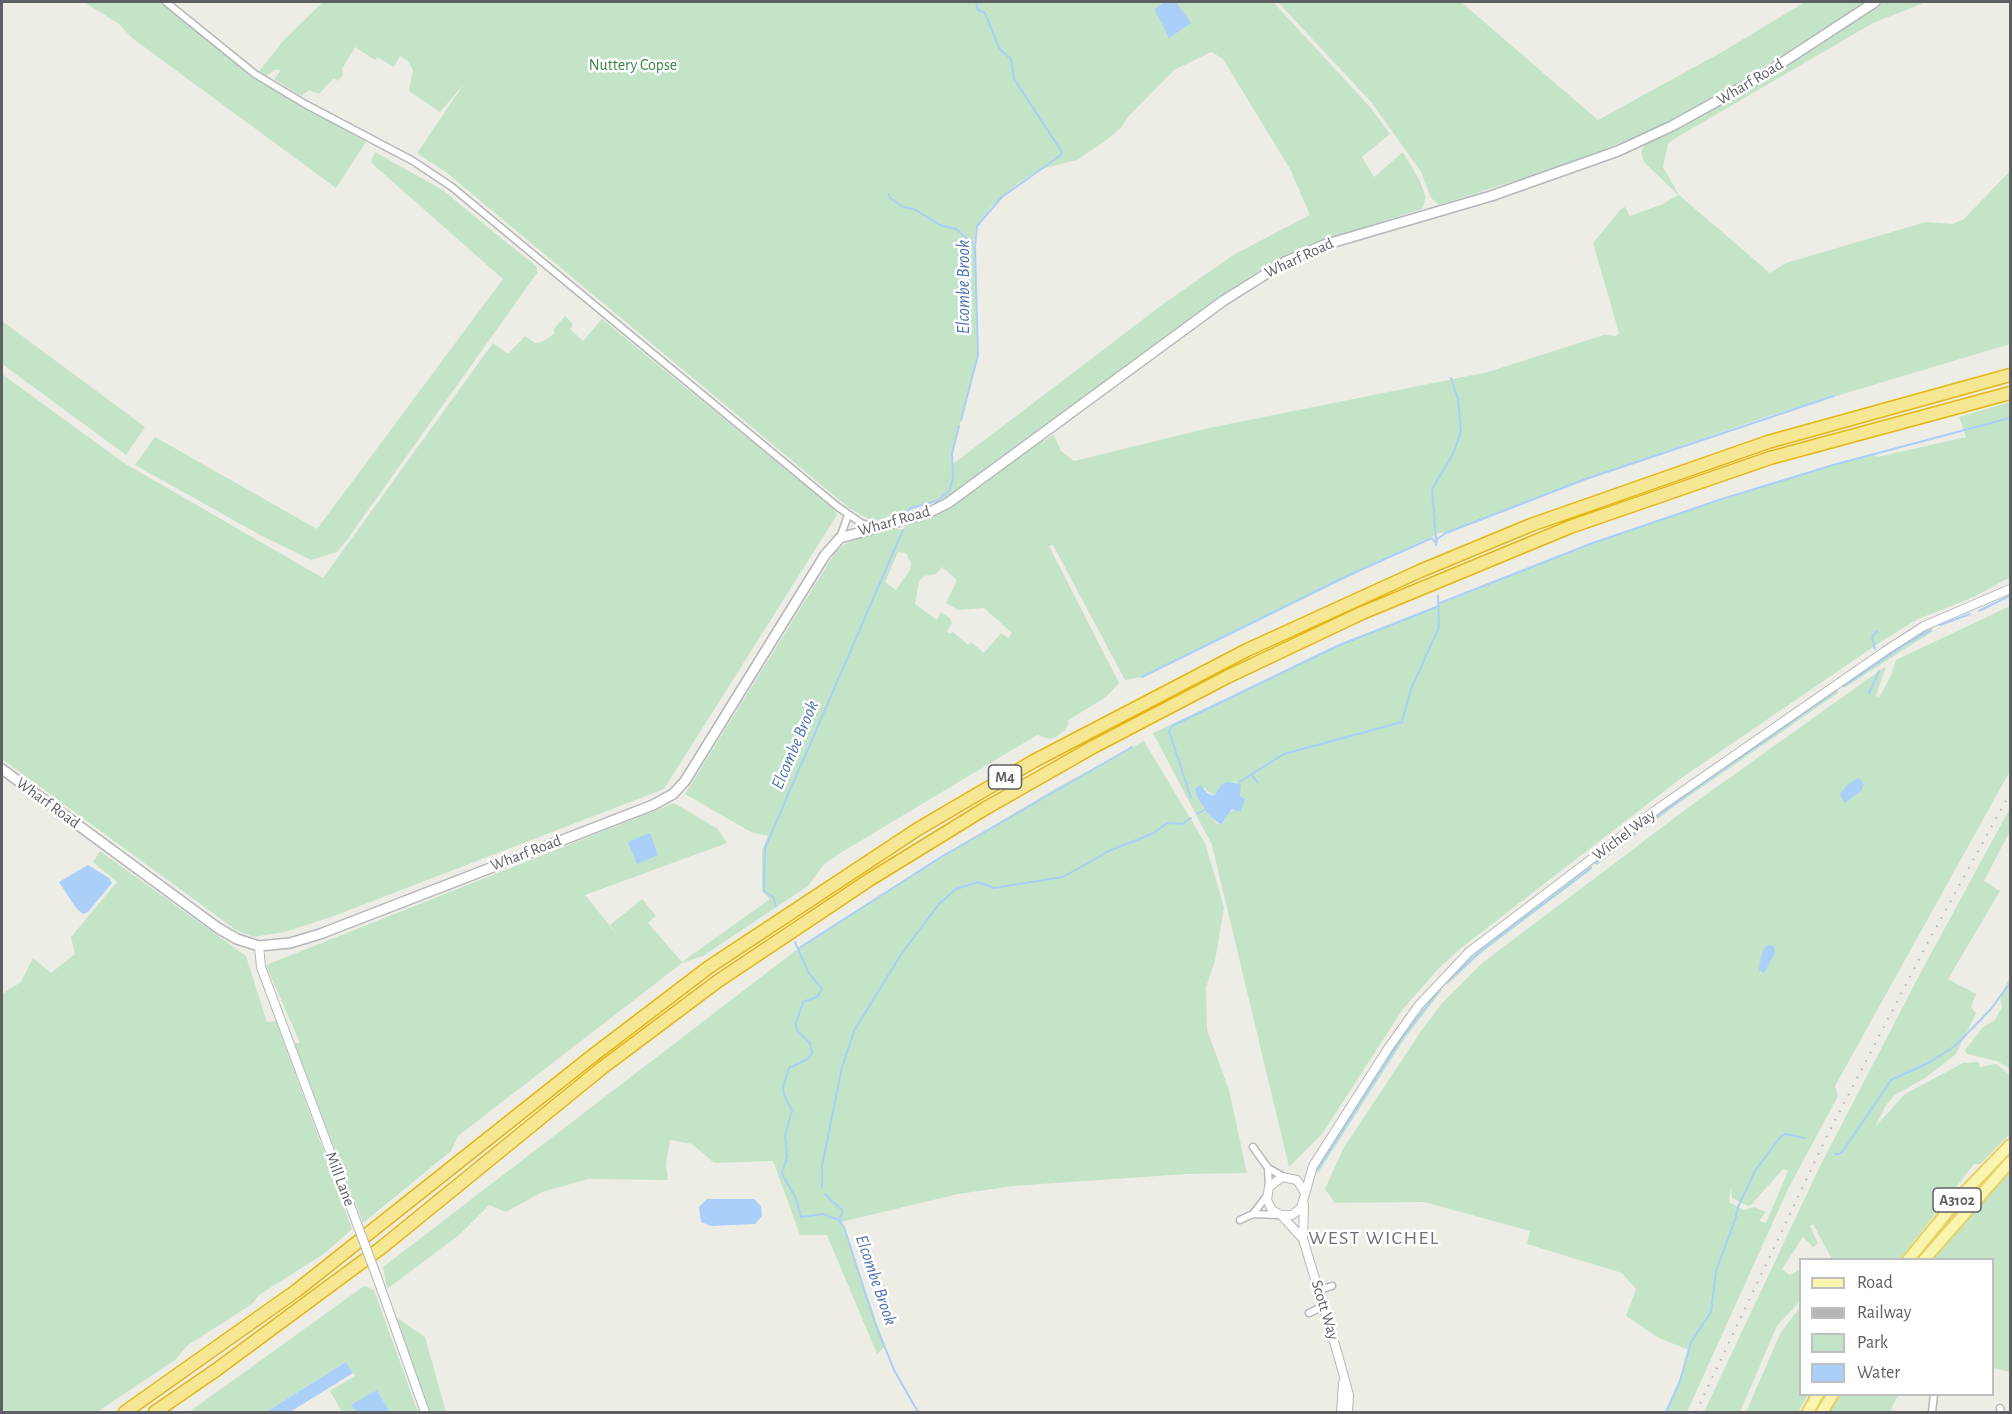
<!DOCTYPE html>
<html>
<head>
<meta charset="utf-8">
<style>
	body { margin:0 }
	#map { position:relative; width:2012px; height:1414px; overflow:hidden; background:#eeede5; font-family:"Alegreya Sans",sans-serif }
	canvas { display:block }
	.frame { position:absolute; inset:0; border:3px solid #5d5f64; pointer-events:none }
	.legend { position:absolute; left:1799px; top:1258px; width:195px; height:138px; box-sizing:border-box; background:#fff; border:2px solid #bebfc1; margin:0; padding:8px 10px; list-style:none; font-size:18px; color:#5d5f64 }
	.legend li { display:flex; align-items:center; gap:12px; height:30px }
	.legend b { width:30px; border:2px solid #bebfc1 }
</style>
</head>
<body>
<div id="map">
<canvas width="2012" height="1414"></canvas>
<div class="frame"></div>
<ul class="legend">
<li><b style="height:8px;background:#f9f5af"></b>Road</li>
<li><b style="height:8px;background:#b5b6b6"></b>Railway</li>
<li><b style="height:16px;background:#c3e4c7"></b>Park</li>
<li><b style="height:16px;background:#aacff9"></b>Water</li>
</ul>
</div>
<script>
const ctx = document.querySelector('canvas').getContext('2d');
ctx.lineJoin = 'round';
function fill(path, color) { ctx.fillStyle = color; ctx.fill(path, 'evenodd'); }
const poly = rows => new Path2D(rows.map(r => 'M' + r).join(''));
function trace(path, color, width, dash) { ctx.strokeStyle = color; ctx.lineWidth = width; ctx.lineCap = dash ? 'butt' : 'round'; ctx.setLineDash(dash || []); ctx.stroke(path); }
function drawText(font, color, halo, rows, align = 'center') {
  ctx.font = font + ' "Alegreya Sans",sans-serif'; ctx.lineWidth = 5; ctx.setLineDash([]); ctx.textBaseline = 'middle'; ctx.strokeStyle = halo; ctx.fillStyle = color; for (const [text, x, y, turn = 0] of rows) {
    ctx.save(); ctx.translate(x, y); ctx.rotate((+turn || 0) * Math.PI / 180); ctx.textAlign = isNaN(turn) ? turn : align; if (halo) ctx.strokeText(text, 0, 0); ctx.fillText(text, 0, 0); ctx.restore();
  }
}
const green = poly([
	[84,2,162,2,249,73,366,142,336,188,132,38,119,24],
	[323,2,1273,2,1370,107,1390,134,1362,157,1374,177,1403,152,1420,181,1426,198,1422,209,1310,244,1276,260,1220,296,1013,450,1030,448,1054,435,1061,451,1074,461,1209,428,1488,372,1604,335,1616,336,1619,333,1593,243,1620,210,1625,207,1630,216,1663,204,1678,195,1644,162,1641,152,1645,144,1737,96,1884,2,1926,2,1873,23,1674,139,1668,144,1663,167,1679,195,1770,273,1786,263,1926,222,1952,224,1963,220,2010,171,2010,344,1766,417,1586,479,1446,533,1439,533,1142,677,1125,680,1053,545,1049,546,1119,683,1106,697,1067,721,1069,724,1065,730,1056,737,1050,739,1037,735,842,852,824,864,808,886,703,956,682,963,458,1136,451,1151,363,1223,294,1043,300,1043,266,965,674,803,718,829,727,843,585,895,623,942,610,925,642,899,656,916,648,923,682,962,770,899,762,891,762,850,768,836,751,832,685,794,836,551,845,544,864,536,892,528,903,530,908,523,924,520,946,506,945,498,878,520,870,520,849,508,447,173,417,153,464,84,440,112,409,91,413,70,407,60,400,56,394,67,377,57,375,60,355,47,342,69,343,75,338,81,334,78,319,94,309,90,301,96,274,79,281,70,274,70,266,76,259,71,284,40],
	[1211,52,1223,59,1290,169,1310,215,1235,254,1166,302,953,464,952,454,978,355,975,245,961,231,974,242,976,227,991,207,1017,184,1041,169,1077,160,1105,141,1121,128,1128,117,1174,70],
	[898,552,906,553,911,563,910,570,896,590,885,582],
	[942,567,957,580,946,603,958,610,984,608,1012,633,1008,638,1001,633,984,653,971,642,968,645,953,632,950,634,947,631,952,623,950,618,941,612,937,620,915,604,919,581,924,576,936,574],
	[1278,2,1461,2,1598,120,1722,52,1805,2,1865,2,1723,93,1647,133,1555,168,1439,205,1431,198,1421,172,1372,103],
	[375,152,441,189,537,267,537,273,344,544,337,552,311,560,260,535,135,465,155,437,317,529,503,279,377,168,371,162],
	[565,316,573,324,570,329,583,341,602,319,835,510,837,515,664,789,331,917,284,932,253,937,236,930,2,759,2,374,124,463,323,578,493,343,508,354,525,336,535,343,542,342,555,333,553,330],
	[2,321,145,427,126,455,2,364],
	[2010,402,2010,577,1974,597,1918,619,1882,641,1680,779,1461,948,1438,969,1403,1009,1322,1134,1289,1167,1212,845,1153,733,1337,646,1537,565,1652,522,1833,465,1874,454,1877,457,1966,437,1959,417],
	[1237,782,1241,798,1236,808,1226,815,1224,822,1221,825,1216,823,1197,797,1195,788,1203,787,1214,796,1221,786],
	[2010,606,2010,771,1835,1086,1838,1096,1788,1189,1687,1412,1665,1412,1675,1393,1689,1350,1659,1338,1626,1316,1636,1289,1622,1273,1527,1244,1530,1231,1424,1202,1335,1203,1325,1189,1343,1149,1421,1031,1443,1002,1481,964,1693,804,1886,666,1876,696,1879,697,1890,678,1896,660],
	[1783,1169,1788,1171,1766,1223,1759,1221,1766,1212,1754,1207,1744,1210,1729,1202,1731,1188,1732,1198,1748,1206,1751,1205],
	[1931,627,1933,631,1844,688,1841,684],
	[1836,688,1838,693,1672,808,1597,865,1593,863,1693,788],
	[1144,741,1205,843,1224,907,1215,961,1206,987,1207,1030,1229,1090,1247,1173,1186,1174,1013,1186,958,1194,841,1222,885,1346,877,1354,827,1235,800,1235,773,1161,714,1163,692,1144,670,1140,666,1165,668,1180,588,1179,542,1192,506,1212,489,1205,459,1235,387,1289,383,1267,799,948,941,857,1058,787],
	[2010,808,2010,831,1984,881,2000,891,1948,979,1976,994,1971,1007,1976,1013,1956,1054,1925,1078,1895,1095,1886,1105,1875,1127,1905,1094,1963,1063,1976,1062,1980,1063,1979,1067,1996,1064,2010,1075,2010,1134,1980,1164,1974,1164,1900,1259,1832,1259,1813,1224,1810,1226,1818,1244,1813,1247,1803,1237,1782,1269,1790,1275,1800,1269,1800,1301,1777,1326,1740,1412,1704,1412,1820,1166,1921,972],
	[100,851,246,956,267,1022,276,1021,352,1229,325,1253,259,1295,252,1304,188,1345,175,1360,97,1412,2,1412,2,994,21,982,33,958,51,973,75,954,71,937,117,882,93,862],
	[1591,865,1592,869,1481,953,1447,985,1443,983,1479,950],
	[2010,978,2010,1069,1997,1061,1967,1054,1965,1050,1983,1027,1995,1020,2002,1007,2000,995],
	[1440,986,1442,990,1405,1038,1318,1173,1315,1172,1397,1043],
	[2010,1150,2010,1157,1919,1259,1914,1260,1949,1216],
	[2010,1168,2010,1372,1993,1368,1992,1260,1930,1260],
	[364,1286,374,1290,418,1412,390,1412,377,1390,352,1405,357,1412,342,1412,330,1391,355,1376,346,1362,266,1412,189,1412],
	[1800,1307,1800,1394,1808,1395,1798,1412,1746,1412,1781,1332],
	[397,1318,425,1337,446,1412,429,1412],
	[1838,1395,1898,1395,1890,1412,1828,1412]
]);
const water = poly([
	[1165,2,1176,2,1191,23,1169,38,1154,9],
	[1859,778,1864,784,1861,791,1845,803,1840,794,1848,784],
	[1227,782,1241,784,1240,796,1245,799,1241,812,1232,809,1221,825,1210,816,1197,797,1195,788,1201,785,1207,793,1214,796,1222,784],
	[650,833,658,855,637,864,628,842],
	[88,865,109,878,112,883,88,912,83,914,76,908,59,882],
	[1769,945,1774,946,1775,953,1764,973,1759,970,1760,961,1764,948],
	[707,1199,754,1199,761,1206,762,1216,755,1224,711,1226,701,1222,699,1207],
	[346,1362,353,1373,290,1412,266,1412],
	[377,1390,390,1412,357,1412,351,1405]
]);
const stream = poly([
	[889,194,890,198,903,207,914,209,940,225,956,229,973,243],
	[961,420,978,355,975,247,977,226,1002,197,1061,155,1062,152,1014,79,1011,59,999,48,985,13,978,10,976,2],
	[908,511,911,508,937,501,949,491,953,479,952,454,959,426],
	[1436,540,1432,489,1453,454,1461,432,1458,399,1451,378],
	[1436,545,1437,539,1446,533,1586,479,1834,396],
	[1440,603,1590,544,1722,499,1833,465,2010,418],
	[1979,611,2009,596],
	[1940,625,1970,614],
	[1875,649,1872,637,1877,631],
	[1142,677,1345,577,1432,538,1435,542],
	[1844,686,1907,643,1931,630],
	[1869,693,1879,671],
	[1251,774,1258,783],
	[1239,782,1284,754,1402,722,1411,689,1439,627,1438,596],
	[1191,798,1169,731,1172,726,1337,646,1439,606],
	[1197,814,1206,809],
	[1596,863,1685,796,1836,691],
	[776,906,773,897,764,891,765,848,903,530],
	[795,942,808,972,822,989,817,997,803,1002,796,1023,797,1031,810,1043,812,1053,808,1059,789,1068,783,1087,784,1095,792,1111,785,1135,787,1157,782,1174,796,1198,801,1217,823,1214,839,1220,844,1227,875,1323,894,1370,918,1412],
	[799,948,941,857,1132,747],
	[1447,982,1482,950,1591,868],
	[1835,1154,1839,1154,1843,1151,1891,1080,1930,1062,1955,1046,1991,1009,2010,983],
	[1318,1169,1400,1041,1440,989],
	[822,1188,822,1166,842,1067,854,1031,902,953,939,904,956,889,978,882,994,888,1063,877,1109,851,1154,833,1167,823,1182,824,1191,818],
	[825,1194,843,1211,839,1220],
	[1666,1412,1680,1381,1691,1342,1711,1312,1716,1271,1735,1220,1738,1207,1755,1171,1781,1136,1786,1134,1804,1138]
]);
const minor = poly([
	[166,2,255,74,305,104,413,161,452,187,838,507,861,523,873,527],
	[840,538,848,515],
	[1253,1147,1268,1168,1284,1177],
	[1268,1168,1269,1187],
	[1253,1214,1266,1197],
	[1240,1220,1253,1214,1279,1215],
	[1319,1290,1332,1286],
	[1309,1313,1324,1306],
	[2000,1408,2001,1412],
	[1932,1412,1934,1394]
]);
const tertiary = poly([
	[259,946,261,967,353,1213],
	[1305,1193,1297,1180,1282,1177,1269,1187,1267,1200,1272,1210,1281,1215,1292,1215,1301,1208,1313,1166,1387,1050,1419,1005,1469,952,1660,807,1885,651,1924,626,2010,589],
	[1304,1205,1303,1239,1338,1355,1349,1395,1348,1412],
	[1281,1215,1303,1239],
	[378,1280,425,1412],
	[1341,1412,1343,1383]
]);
const secondary = poly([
	[2,769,218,928,237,939,259,946,290,943,320,934,653,805,673,794,685,781,825,555,840,538,928,513,948,503,1223,301,1285,262,1324,245,1491,196,1618,151,1672,126,1757,79,1875,2]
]);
const primary = poly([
	[1908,1260,1957,1200,2010,1145],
	[1924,1260,2010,1162],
	[1808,1412,1818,1394],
	[1822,1412,1833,1394]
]);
const motorway = poly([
	[125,1412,296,1291,591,1057,709,967,918,829,1034,761,1247,650,1420,571,1531,525,1768,442,2010,375],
	[155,1412,216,1370,381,1248,602,1068,718,981,869,880,986,808,1093,747,1227,677,1362,613,1570,527,1770,458,2010,393]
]);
const rail = poly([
	[1696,1412,1827,1136,1927,944,2010,793]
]);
const tertiaryBridge = poly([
	[353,1213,378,1280]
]);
const shields = [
	[1005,777,33],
	[1957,1200,48]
];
const shieldNames = [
	["M4",1005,777],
	["A3102",1957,1200]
];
const parkNames = [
	["Nuttery Copse",633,65]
];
const streetNames = [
	["Wharf Road",1750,82,-31],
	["Wharf Road",1299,258,-25],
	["Wharf Road",894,521,-16],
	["Wharf Road",48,803,36],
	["Wichel Way",1624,835,-37],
	["Wharf Road",526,853,-21],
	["Mill Lane",340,1179,69],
	["Scott Way",1325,1310,73]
];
const waterNames = [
	["Elcombe Brook",964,287,-90],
	["Elcombe Brook",795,745,-67],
	["Elcombe Brook",876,1280,71]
];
const quarterNames = [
	["WEST WICHEL",1374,1238]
];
fill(green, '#c3e4c7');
fill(water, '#aacff9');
trace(stream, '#aacff9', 2);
trace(minor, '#b5b7bb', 9);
trace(tertiary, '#b5b7bb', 10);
trace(secondary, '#b4b6bb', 12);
trace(primary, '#e8d065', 14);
trace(motorway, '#e3b710', 15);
trace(minor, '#fff', 6);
trace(tertiary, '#fff', 8);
trace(secondary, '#fff', 9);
trace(primary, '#f9f5af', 10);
trace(motorway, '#f6e795', 12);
trace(rail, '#b5b6b6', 2, [1.5, 8]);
trace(tertiaryBridge, '#b5b7bb', 10, []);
trace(tertiaryBridge, '#fff', 8);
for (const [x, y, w] of shields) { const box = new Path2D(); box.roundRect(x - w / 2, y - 12, w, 24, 4.5); ctx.fillStyle = '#fff'; ctx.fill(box); trace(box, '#5d5f64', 1.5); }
drawText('bold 15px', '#5d5f64', null, shieldNames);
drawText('16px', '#3c8447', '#fff', parkNames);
drawText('16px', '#5d5f64', '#fff', streetNames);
drawText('italic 18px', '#4b73b2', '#fff', waterNames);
ctx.letterSpacing = '1.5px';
drawText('20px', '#6e7176', '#fff', quarterNames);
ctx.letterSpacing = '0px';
</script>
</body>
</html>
